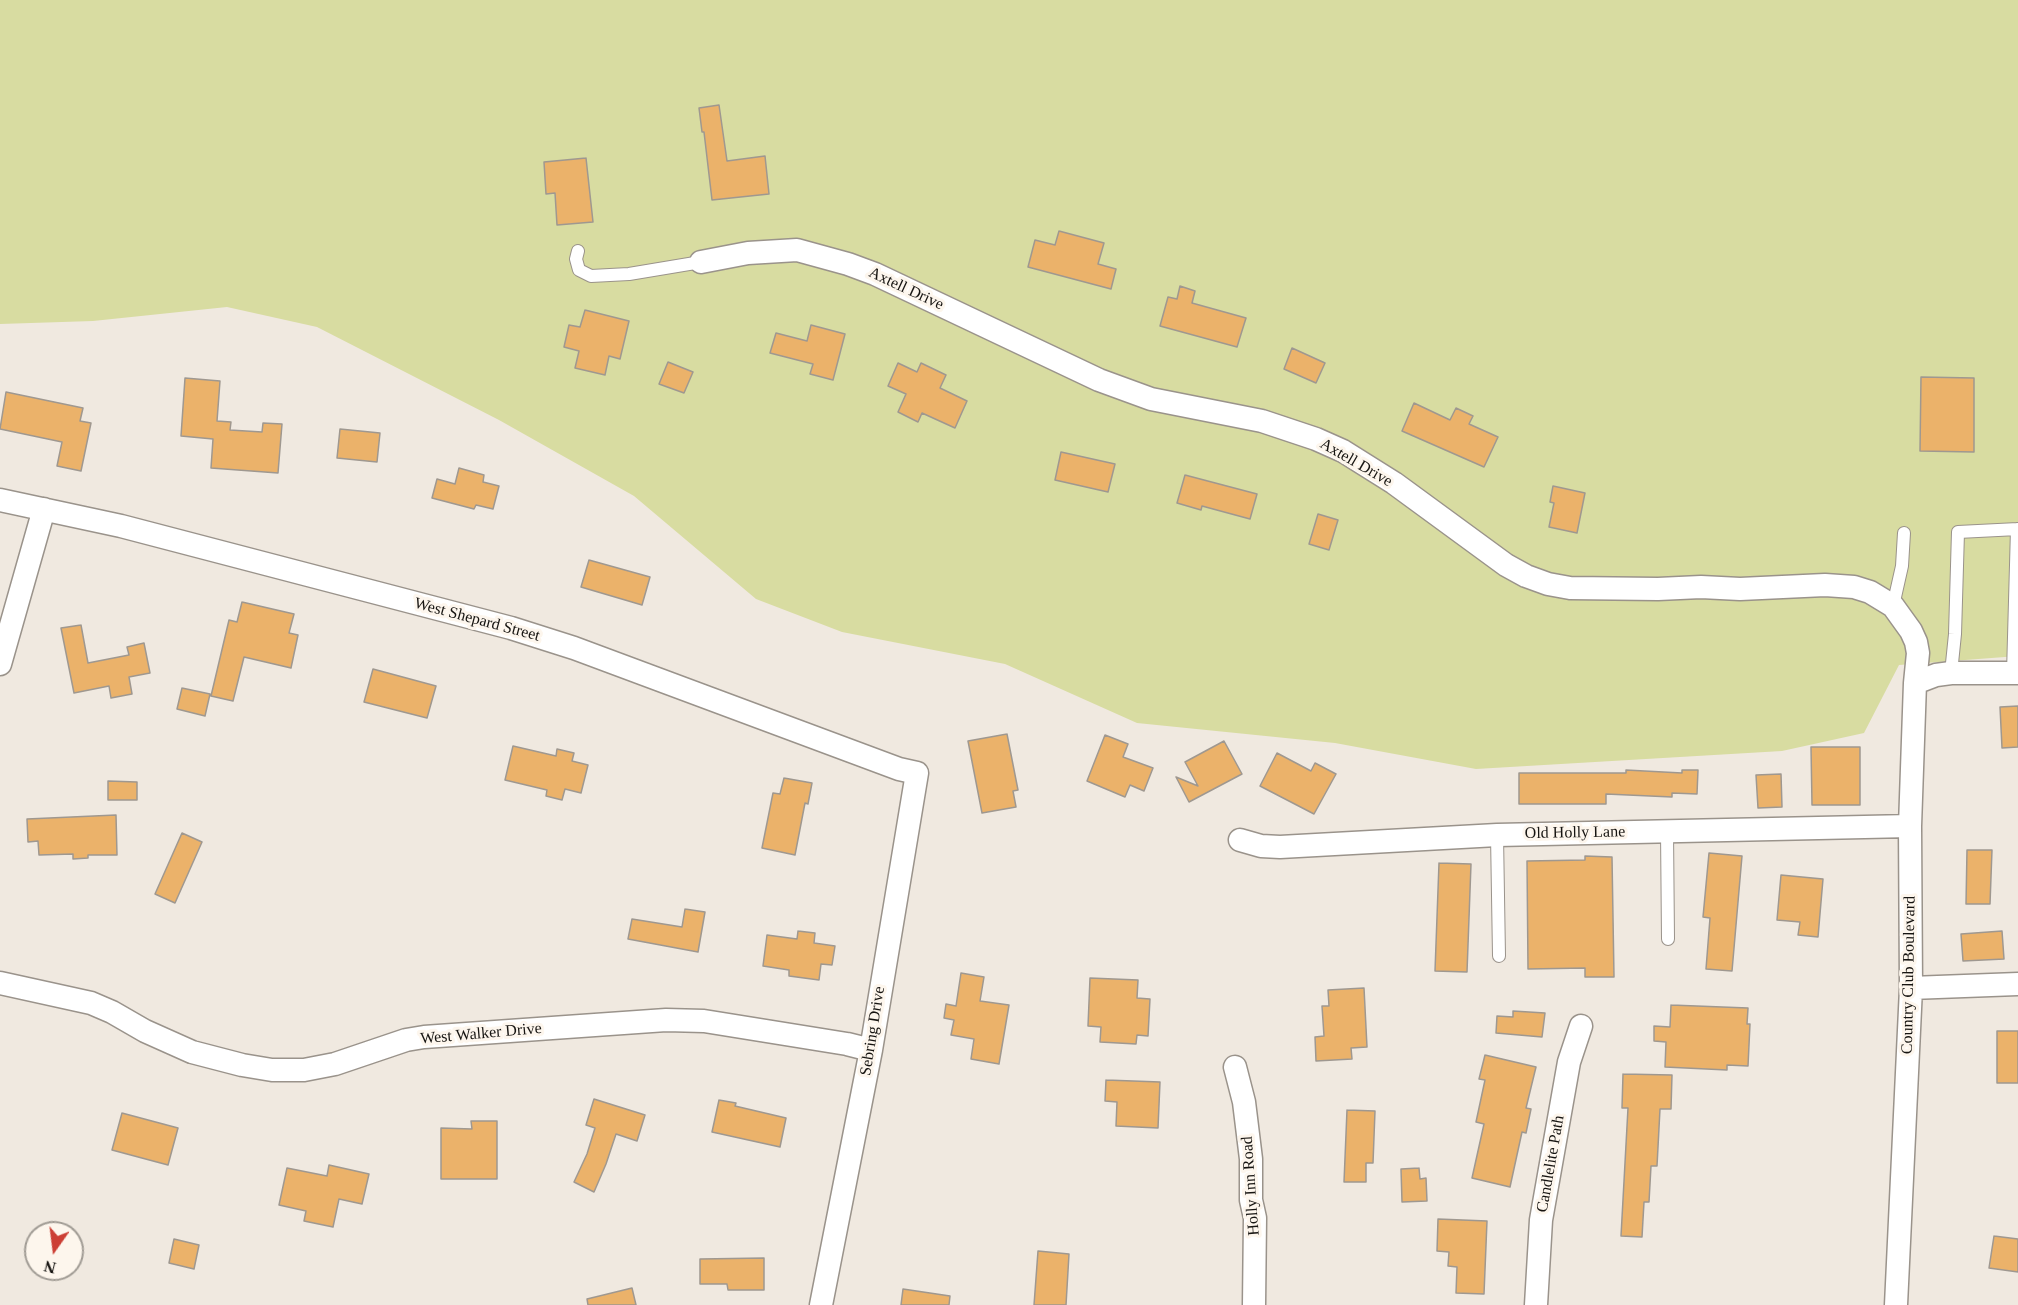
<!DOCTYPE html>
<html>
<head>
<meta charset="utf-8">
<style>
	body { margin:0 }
	#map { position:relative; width:2018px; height:1305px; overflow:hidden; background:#f0e9e0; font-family:"Times New Roman",serif }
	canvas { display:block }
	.north { position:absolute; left:24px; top:1221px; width:60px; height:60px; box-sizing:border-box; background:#fdf6ed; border:2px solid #a19c95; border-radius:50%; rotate:194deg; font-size:16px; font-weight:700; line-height:24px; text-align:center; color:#161411 }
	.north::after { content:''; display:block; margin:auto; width:21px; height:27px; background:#cc3f35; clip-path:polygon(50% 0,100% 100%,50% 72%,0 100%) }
</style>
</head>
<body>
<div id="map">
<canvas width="2018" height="1305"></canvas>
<div class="north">N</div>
</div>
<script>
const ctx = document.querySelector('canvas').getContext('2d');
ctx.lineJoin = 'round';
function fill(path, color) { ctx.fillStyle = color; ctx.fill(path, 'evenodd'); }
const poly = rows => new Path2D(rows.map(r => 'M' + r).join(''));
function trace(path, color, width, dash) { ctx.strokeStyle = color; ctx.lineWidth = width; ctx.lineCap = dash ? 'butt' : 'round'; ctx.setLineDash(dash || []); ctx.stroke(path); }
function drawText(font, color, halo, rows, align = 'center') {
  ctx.font = font + ' "Times New Roman",serif'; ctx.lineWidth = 6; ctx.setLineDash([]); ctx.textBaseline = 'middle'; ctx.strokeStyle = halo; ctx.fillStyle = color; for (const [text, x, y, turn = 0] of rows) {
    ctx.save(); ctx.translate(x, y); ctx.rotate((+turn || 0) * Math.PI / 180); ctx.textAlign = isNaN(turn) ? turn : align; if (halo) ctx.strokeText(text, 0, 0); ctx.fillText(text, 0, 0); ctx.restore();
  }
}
const green = poly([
	[0,0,2018,0,2018,656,1899,665,1864,733,1782,751,1476,769,1335,743,1137,723,1005,664,842,632,756,599,634,496,499,420,317,327,227,307,93,321,0,324]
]);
const building = poly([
	[719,105,727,161,765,156,769,194,712,200,704,132,702,132,699,108,719,105],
	[586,158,593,222,557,225,555,193,546,194,544,162,586,158],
	[1059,231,1104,243,1098,264,1116,269,1111,289,1028,267,1035,240,1055,245,1059,231],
	[1180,286,1195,291,1192,303,1246,318,1237,347,1160,326,1168,297,1177,299,1180,286],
	[585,310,629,321,620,359,609,356,605,375,575,368,579,351,564,347,569,325,580,327,585,310],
	[811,325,845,334,833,380,810,374,813,364,770,353,776,333,807,341,811,325],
	[1292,348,1325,363,1316,383,1284,369,1292,348],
	[668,362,693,372,684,393,659,384,668,362],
	[898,363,917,372,921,363,946,375,940,388,967,401,955,428,922,413,918,422,898,412,906,394,888,386,898,363],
	[1921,377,1974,378,1974,452,1920,451,1921,377],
	[185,378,220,381,217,421,231,422,230,430,262,432,263,423,282,424,278,473,211,468,213,439,181,436,185,378],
	[6,392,83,408,80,421,91,423,81,471,57,466,62,442,0,429,6,392],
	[1414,403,1450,420,1456,408,1473,416,1469,424,1498,437,1484,467,1402,431,1414,403],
	[340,429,380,433,377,462,337,458,340,429],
	[1061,452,1115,464,1108,492,1055,480,1061,452],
	[459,468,484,475,483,482,499,486,493,509,476,505,474,509,432,498,437,479,455,484,459,468],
	[1185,475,1257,494,1250,519,1202,506,1201,510,1177,503,1185,475],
	[1553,486,1585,493,1577,533,1549,527,1554,503,1550,502,1553,486],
	[1318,514,1338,520,1329,550,1309,544,1318,514],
	[589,560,650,577,642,605,581,587,589,560],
	[242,602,294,614,289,633,298,635,291,668,244,657,233,701,211,696,229,620,237,622,242,602],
	[81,625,88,663,129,655,127,647,144,643,150,673,129,677,132,694,111,698,109,686,74,693,61,628,81,625],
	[373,669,436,686,427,718,364,702,373,669],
	[182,688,210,694,205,716,177,709,182,688],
	[2018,706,2018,747,2002,748,2000,707,2018,706],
	[1007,734,1018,790,1013,791,1016,807,982,813,968,741,1007,734],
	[1105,735,1128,744,1123,757,1153,768,1144,791,1130,785,1125,797,1087,781,1105,735],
	[1224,741,1242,774,1189,802,1176,777,1198,786,1185,762,1224,741],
	[513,746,556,756,557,749,574,753,572,761,588,765,581,793,565,789,562,800,546,796,547,790,505,780,513,746],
	[1811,747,1860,747,1860,805,1812,805,1811,747],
	[1277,753,1311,771,1315,763,1336,774,1314,814,1260,786,1277,753],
	[1626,770,1682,773,1682,770,1698,770,1697,794,1672,793,1672,797,1606,794,1606,804,1519,804,1519,773,1626,773,1626,770],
	[1781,774,1782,807,1758,808,1756,775,1781,774],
	[784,778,812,783,808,804,805,803,795,855,762,848,773,793,780,794,784,778],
	[108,781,137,782,137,800,108,800,108,781],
	[116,815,117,855,88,855,88,858,73,859,73,854,39,855,38,841,28,842,27,819,116,815],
	[182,833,202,842,175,903,155,894,182,833],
	[1967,850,1992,850,1990,904,1966,904,1967,850],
	[1709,853,1742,856,1732,971,1706,969,1710,918,1703,917,1709,853],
	[1585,856,1612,857,1614,977,1585,977,1585,968,1528,969,1527,861,1585,860,1585,856],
	[1439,863,1471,864,1467,972,1435,971,1439,863],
	[1781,875,1823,879,1818,937,1798,935,1800,922,1777,920,1781,875],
	[685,909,705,912,698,952,628,939,632,919,682,927,685,909],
	[798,931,815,933,814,943,835,946,832,965,821,964,819,980,789,976,789,970,763,966,767,935,797,939,798,931],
	[2002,931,2004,959,1963,961,1961,934,2002,931],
	[961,973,984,977,980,1001,1009,1005,999,1064,971,1059,974,1039,951,1035,954,1020,944,1018,946,1004,956,1006,961,973],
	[1090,978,1138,980,1137,998,1150,999,1148,1036,1137,1035,1136,1044,1100,1042,1101,1027,1088,1026,1090,978],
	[1364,988,1367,1047,1351,1048,1352,1059,1316,1061,1315,1037,1324,1036,1322,1006,1329,1006,1328,990,1364,988],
	[1671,1005,1748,1008,1747,1024,1750,1024,1748,1066,1727,1065,1727,1070,1665,1067,1666,1042,1654,1041,1654,1026,1670,1027,1671,1005],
	[1513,1011,1545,1013,1542,1037,1496,1033,1497,1016,1513,1017,1513,1011],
	[1997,1031,2018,1031,2018,1083,1997,1083,1997,1031],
	[1485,1055,1536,1067,1526,1108,1531,1109,1526,1133,1522,1132,1510,1187,1472,1178,1484,1124,1476,1122,1485,1080,1479,1079,1485,1055],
	[1623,1074,1672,1075,1671,1109,1660,1109,1657,1166,1651,1166,1649,1202,1644,1202,1642,1237,1621,1236,1628,1108,1622,1108,1623,1074],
	[1106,1080,1160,1082,1158,1128,1116,1126,1117,1102,1105,1101,1106,1080],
	[594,1099,645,1115,637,1141,616,1134,606,1164,594,1192,574,1182,587,1154,595,1128,586,1125,594,1099],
	[719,1100,736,1103,735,1106,786,1118,780,1147,712,1132,719,1100],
	[1347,1110,1375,1111,1373,1163,1366,1163,1366,1182,1344,1182,1347,1110],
	[122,1113,178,1128,168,1165,112,1150,122,1113],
	[471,1121,497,1121,497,1179,441,1179,441,1128,472,1129,471,1121],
	[329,1165,369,1174,362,1204,339,1199,333,1227,304,1221,306,1211,279,1205,287,1168,327,1176,329,1165],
	[1419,1168,1420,1179,1426,1178,1427,1201,1402,1202,1401,1169,1419,1168],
	[1438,1219,1487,1221,1484,1294,1456,1293,1457,1267,1448,1266,1449,1252,1437,1251,1438,1219],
	[1994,1236,2018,1239,2018,1272,1989,1268,1994,1236],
	[174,1239,199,1245,194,1269,169,1263,174,1239],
	[1038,1251,1069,1254,1066,1305,1034,1305,1038,1251],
	[764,1258,764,1290,728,1290,727,1284,700,1284,700,1259,764,1258],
	[632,1288,636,1305,588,1305,587,1299,632,1288],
	[903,1289,950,1296,949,1305,901,1305,903,1289]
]);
const service = poly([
	[578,251,576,259,579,270,591,276,629,274,701,262],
	[1893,606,1902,566,1904,533],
	[1951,673,1955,634,1958,532,2018,529],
	[2013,673,2017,529],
	[1667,831,1668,939],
	[1497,835,1499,956]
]);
const minor = poly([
	[701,262,748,253,797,250,848,264,875,274,1099,380,1151,399,1262,421,1316,439,1343,451,1394,483,1506,565,1526,576,1548,584,1570,588,1658,589,1701,587,1740,589,1825,585,1854,587,1870,592,1893,606,1911,631,1916,642,1918,653,1915,683],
	[0,500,121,526,511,628,574,648,899,769,917,773,871,1050,821,1305],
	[0,664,44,509],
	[1240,840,1261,846,1280,847,1497,835,1910,826],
	[0,983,91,1003,112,1012,145,1031,192,1052,242,1065,272,1070,304,1070,335,1064,406,1040,424,1037,666,1020,704,1021,847,1044,871,1050],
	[1911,988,2018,984],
	[1235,1067,1244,1102,1251,1159,1251,1200,1255,1218,1254,1305],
	[1536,1305,1541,1220,1569,1062,1581,1026],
	[1896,1305,1911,988,1910,826,1915,683,1936,675,1951,673,2018,673]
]);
const streetNames = [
	["Axtell Drive",906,289,25],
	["Axtell Drive",1356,463,30],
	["West Shepard Street",477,620,15],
	["Old Holly Lane",1575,833,-1],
	["Country Club Boulevard",1909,975,-89],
	["Sebring Drive",873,1031,-81],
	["West Walker Drive",481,1034,-5],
	["Candlelite Path",1551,1164,-80],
	["Holly Inn Road",1251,1186,-94]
];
fill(green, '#d8dca1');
fill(building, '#ebb26a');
trace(building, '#9f9890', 1.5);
trace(service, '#9a938b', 14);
trace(minor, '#9a938b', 25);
trace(service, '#fff', 12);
trace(minor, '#fff', 22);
drawText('16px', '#161411', '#fdf6ed', streetNames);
</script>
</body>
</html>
